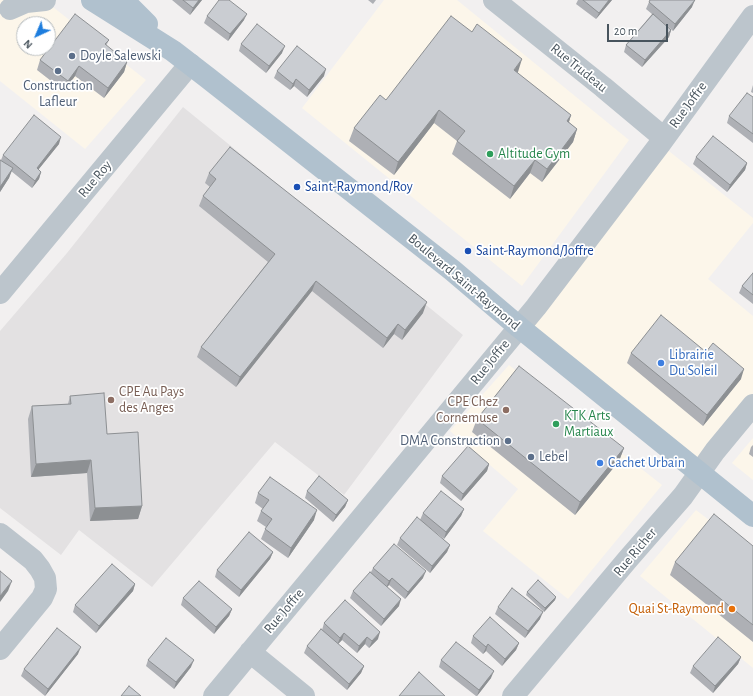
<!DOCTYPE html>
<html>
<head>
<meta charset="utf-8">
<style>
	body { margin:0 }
	#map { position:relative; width:753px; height:696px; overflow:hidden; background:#f2f0f0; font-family:"Alegreya Sans",sans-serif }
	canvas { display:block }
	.north { position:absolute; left:16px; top:16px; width:40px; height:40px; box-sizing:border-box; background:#fff; border:1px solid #b6bbbe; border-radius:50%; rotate:224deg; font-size:11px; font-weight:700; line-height:16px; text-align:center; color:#48545d }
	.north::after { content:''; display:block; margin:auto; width:14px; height:18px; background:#1d7dde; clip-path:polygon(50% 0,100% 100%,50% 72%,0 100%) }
	.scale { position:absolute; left:607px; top:24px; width:61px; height:18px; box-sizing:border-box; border:2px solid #48545d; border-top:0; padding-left:5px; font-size:12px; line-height:14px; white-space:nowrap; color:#48545d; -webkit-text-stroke:3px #fff; paint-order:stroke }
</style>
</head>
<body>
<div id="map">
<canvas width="753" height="696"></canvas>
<div class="north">N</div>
<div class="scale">20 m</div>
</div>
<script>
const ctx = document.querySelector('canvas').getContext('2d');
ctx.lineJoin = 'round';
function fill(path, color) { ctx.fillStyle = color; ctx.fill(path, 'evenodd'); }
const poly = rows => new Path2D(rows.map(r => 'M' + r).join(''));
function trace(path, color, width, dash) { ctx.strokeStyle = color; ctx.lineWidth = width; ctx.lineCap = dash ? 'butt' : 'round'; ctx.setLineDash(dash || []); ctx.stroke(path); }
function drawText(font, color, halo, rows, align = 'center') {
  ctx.font = font + ' "Alegreya Sans",sans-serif'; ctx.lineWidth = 3.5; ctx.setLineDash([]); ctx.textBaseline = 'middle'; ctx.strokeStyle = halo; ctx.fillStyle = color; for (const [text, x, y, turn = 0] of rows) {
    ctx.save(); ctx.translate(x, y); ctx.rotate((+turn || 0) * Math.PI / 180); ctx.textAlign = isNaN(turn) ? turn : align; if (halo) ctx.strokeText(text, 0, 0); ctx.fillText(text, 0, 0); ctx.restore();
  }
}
const commercial = poly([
	[0,0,44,0,146,80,85,149,0,81],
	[24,24,48,24,48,48,24,48],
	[384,0,457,0,629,140,522,286,302,108],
	[660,144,753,218,753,223,708,279,753,316,753,405,699,473,519,327],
	[509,365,662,485,568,599,483,531,518,489,450,431],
	[753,438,753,480,732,463],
	[696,510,753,554,753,668,640,576]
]);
const education = poly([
	[183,107,463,335,344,495,275,442,152,587,79,530,61,555,0,508,0,331,67,253]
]);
const minor = poly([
	[494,0,603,87,664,138],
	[10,9,26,2,45,0],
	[0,293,190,64],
	[0,534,33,560,40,569,45,578,46,589,42,598,0,649],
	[250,652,304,696],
	[214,696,536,307,660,144,753,16],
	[513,696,628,559,683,496,715,451,753,405]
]);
const major = poly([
	[92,0,173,51,208,78,452,270,519,327,753,516],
	[123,0,147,24]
]);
const wall = poly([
	[172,0,202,0,190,15],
	[368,0,376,0,373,4],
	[578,0,612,0,596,19,576,4],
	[649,2,692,7,673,31,665,24,671,30,669,37,642,67,624,52,626,45,652,14,646,9],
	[207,16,244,20,228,41,204,23],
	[109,40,106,46,127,62,124,72,104,98,75,76,64,91,37,70,40,60],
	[241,44,282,53,266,73,239,51],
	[277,71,324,76,307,97,294,86,290,90,274,78],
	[518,72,517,73,571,115,569,122,577,129,573,142,542,182,530,173,510,199,452,154,457,141,434,123,394,175,349,141,354,128,386,100],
	[753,85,753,93,751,92],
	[753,97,753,143,727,123,729,116],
	[59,144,38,170,41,172,39,179,32,188,11,171,9,178,0,192,0,160,1,160,3,155],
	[696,157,747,163,745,170,727,192,693,164],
	[209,173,423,313,402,340,394,334,383,348,312,291,236,387,197,357,201,347,268,262,199,206,203,196,210,187,205,183],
	[753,273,753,304,739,293,742,286],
	[631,353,741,379,703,426,627,363],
	[70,396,107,434,142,506,138,519,90,521,87,473,31,477,28,419,32,406,68,404],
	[477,419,624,448,619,461,575,515,472,432],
	[753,445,753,457,749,454,751,447],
	[489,464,487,471,461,501,440,483,442,476],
	[307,491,348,500,345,507,333,522,305,498],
	[258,493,314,520,288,558,261,539,266,527,257,521,261,511,263,509,255,503],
	[464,509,461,516,444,539,425,524,450,545,447,552,430,573,397,545,400,538,420,520,423,513],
	[753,546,753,642,670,575,675,562],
	[273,552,270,559,239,597,215,577,217,570],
	[373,568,423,578,405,599,389,585,387,587,399,606,381,626,350,598,353,591,371,572],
	[135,584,133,591,96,633,73,612,75,605],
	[527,592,556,597,555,600,544,612,526,595],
	[183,598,232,609,229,616,214,634,181,605],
	[498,607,540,619,525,638,495,614],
	[324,623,378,639,369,648,365,644,357,653,342,640,338,644,364,666,361,673,347,690,304,653,307,646,322,630],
	[473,636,519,643,516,650,502,666,486,651,483,654,471,643],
	[78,654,45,696,21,676,24,669],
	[741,657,738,664,713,693,690,673,693,666],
	[148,660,191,667,174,689,146,666],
	[441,660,491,678,477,696,476,696,439,667]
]);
const shadedWall = poly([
	[199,0,202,0,190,15,193,8],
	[609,0,612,0,596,19,599,13],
	[695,0,692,7,673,31,675,24],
	[247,14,244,20,228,41,230,34],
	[671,30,669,37,642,67,645,60],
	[285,46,282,53,266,73,269,66],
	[522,59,518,72,509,83,514,70],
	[127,62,124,72,104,98,108,88],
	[79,66,75,76,64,91,68,81],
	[326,69,324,76,307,97,309,90],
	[296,79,294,86,290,90,293,84],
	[439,110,434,123,394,175,398,162],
	[571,115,567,128,567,121],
	[577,129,573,142,542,182,547,169],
	[61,137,59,144,34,175,37,168],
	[535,160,530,173,510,199,514,186],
	[747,163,745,170,727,192,730,185],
	[13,168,9,178,0,192,0,187],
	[41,172,39,179,32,188,35,181],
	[316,281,312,291,236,387,240,377],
	[427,302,423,313,402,340,405,330],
	[398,324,394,334,383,348,387,338],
	[744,369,741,379,703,426,707,415],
	[624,448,619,461,575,515,580,502],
	[91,460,87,473,31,477,36,464],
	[489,464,487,471,461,501,463,494],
	[348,500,345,507,333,522,336,515],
	[142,506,138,519,90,521,95,508],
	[464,509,461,516,444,539,446,532],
	[317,510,314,520,288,558,291,548],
	[450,545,447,552,430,573,432,566],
	[273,552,270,559,239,597,241,590],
	[426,571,423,578,405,599,408,592],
	[392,578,389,585,386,588,389,581],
	[12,581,8,591,0,602,0,596],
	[135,584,133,591,96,633,99,626],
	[556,597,555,600,544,612,545,608],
	[401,599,399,606,381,626,384,619],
	[232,609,229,616,214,634,216,627],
	[543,612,540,619,525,638,528,631],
	[380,632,378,639,369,648,372,641],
	[344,633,342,640,337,645,340,638],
	[367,637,365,644,357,653,359,646],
	[519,643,516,650,502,666,505,659],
	[488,644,486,651,483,654,486,647],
	[81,647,78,654,45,696,48,689],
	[741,657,738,664,713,693,715,686],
	[194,660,191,667,174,689,176,682],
	[364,666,361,673,347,690,349,684],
	[494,671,491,678,477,696,479,690]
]);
const building = poly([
	[183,0,199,0,193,8,183,0],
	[219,0,229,0,247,14,230,34,207,16,219,0],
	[583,0,609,0,599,13,583,0],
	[650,0,695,0,675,24,649,2,650,0],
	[75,14,109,40,105,44,127,62,108,88,79,66,68,81,40,60,75,14],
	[653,14,671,30,645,60,626,45,653,14],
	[451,16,472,32,477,24,522,59,514,70,571,115,567,121,577,129,547,169,535,160,514,186,457,141,465,131,439,110,398,162,354,128,380,95,386,100,451,16],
	[257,24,285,46,269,66,241,44,257,24],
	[297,46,326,69,309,90,296,79,293,84,277,71,297,46],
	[747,93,753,97,753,134,729,116,747,93],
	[34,115,61,137,37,168,41,172,35,181,3,155,34,115],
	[713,136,747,163,730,185,696,157,713,136],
	[230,147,427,302,405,330,398,324,387,338,316,281,240,377,201,347,275,254,203,196,216,179,209,173,230,147],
	[0,160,13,168,0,187,0,160],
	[753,273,753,295,742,286,753,273],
	[661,315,706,352,713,343,744,369,707,415,631,353,661,315],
	[519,366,624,448,580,502,477,419,519,366],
	[104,393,107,434,138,432,142,506,95,508,91,460,36,464,32,406,71,404,70,396,104,393],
	[468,446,489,464,463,494,442,476,468,446],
	[319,476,348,500,336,515,307,491,319,476],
	[270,477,317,510,291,548,265,529,272,519,261,511,269,500,258,493,270,477],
	[441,491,464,509,446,532,423,513,441,491],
	[714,514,753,546,753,625,675,562,714,514],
	[417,517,450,545,432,566,400,538,417,517],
	[249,532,273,552,241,590,217,570,249,532],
	[394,544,426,571,408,592,392,578,389,581,373,568,394,544],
	[112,564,135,584,99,626,75,605,112,564],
	[0,571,12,581,0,596,0,571],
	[370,572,401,599,384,619,353,591,370,572],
	[538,580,556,597,545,608,527,592,538,580],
	[199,581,232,609,216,627,183,598,199,581],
	[512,588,543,612,528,631,498,607,512,588],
	[345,600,380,632,372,641,367,637,359,646,344,633,340,638,324,623,345,600],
	[490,617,519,643,505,659,488,644,486,647,473,636,490,617],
	[57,628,81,647,48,689,24,669,57,628],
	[321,629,364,666,349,684,307,646,321,629],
	[718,637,741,657,715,686,693,666,718,637],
	[166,638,194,660,176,682,148,660,166,638],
	[456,642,494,671,479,690,441,660,456,642],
	[419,672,445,696,399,696,419,672],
	[129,686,141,696,121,696,129,686]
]);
const markers = [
	[72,56,4,"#5c6f8a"],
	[58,71,4,"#5c6f8a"],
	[490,154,4,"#2e9e5b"],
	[297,187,4,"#1a4fb4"],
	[468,251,4,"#1a4fb4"],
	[661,363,4,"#3f7fe0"],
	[111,400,4,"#8d6e63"],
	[506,410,4,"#8d6e63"],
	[556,424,4,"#2e9e5b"],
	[508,441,4,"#5c6f8a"],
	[531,457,4,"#5c6f8a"],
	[600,463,4,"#3f7fe0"],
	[732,609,4,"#e8710a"]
];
const serviceNames = [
	["Doyle Salewski",80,56],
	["Construction",58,86,"center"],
	["Lafleur",58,102,"center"],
	["DMA Construction",500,441,"right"],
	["Lebel",539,457]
];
const streetNames = [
	["Rue Trudeau",579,68,39],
	["Rue Joffre",688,105,-54],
	["Rue Roy",95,179,-50],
	["Boulevard Saint-Raymond",464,282,40],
	["Rue Joffre",490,362,-51],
	["Rue Richer",635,552,-50],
	["Rue Joffre",284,611,-50]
];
const leisureNames = [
	["Altitude Gym",498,154],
	["KTK Arts",564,416],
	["Martiaux",564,432]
];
const transitNames = [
	["Saint-Raymond/Roy",305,187],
	["Saint-Raymond/Joffre",476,251]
];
const shopNames = [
	["Librairie",669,355],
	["Du Soleil",669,371],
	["Cachet Urbain",608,463]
];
const educationNames = [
	["CPE Au Pays",119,392],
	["des Anges",119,408],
	["CPE Chez",498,402,"right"],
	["Cornemuse",498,418,"right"]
];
const foodNames = [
	["Quai St-Raymond",724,609]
];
fill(commercial, '#fcf6ea');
fill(education, '#e3e1e2');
trace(minor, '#bcc5cc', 22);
trace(major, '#b0c1ce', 22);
fill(wall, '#aeb0b5');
fill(shadedWall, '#8d9093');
fill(building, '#cacdd2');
trace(building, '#8d9093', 1);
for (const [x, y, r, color] of markers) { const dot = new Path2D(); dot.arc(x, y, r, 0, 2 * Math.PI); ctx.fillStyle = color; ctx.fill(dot); trace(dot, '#fff', 1.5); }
drawText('14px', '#4e5e75', '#fff', serviceNames, 'left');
drawText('14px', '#48545d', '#fff', streetNames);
drawText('14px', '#27864d', '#fff', leisureNames, 'left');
drawText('14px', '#164399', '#fff', transitNames, 'left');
drawText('14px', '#366cbe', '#fff', shopNames, 'left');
drawText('14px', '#785e54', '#fff', educationNames, 'left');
drawText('14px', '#c56008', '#fff', foodNames, 'right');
</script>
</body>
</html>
